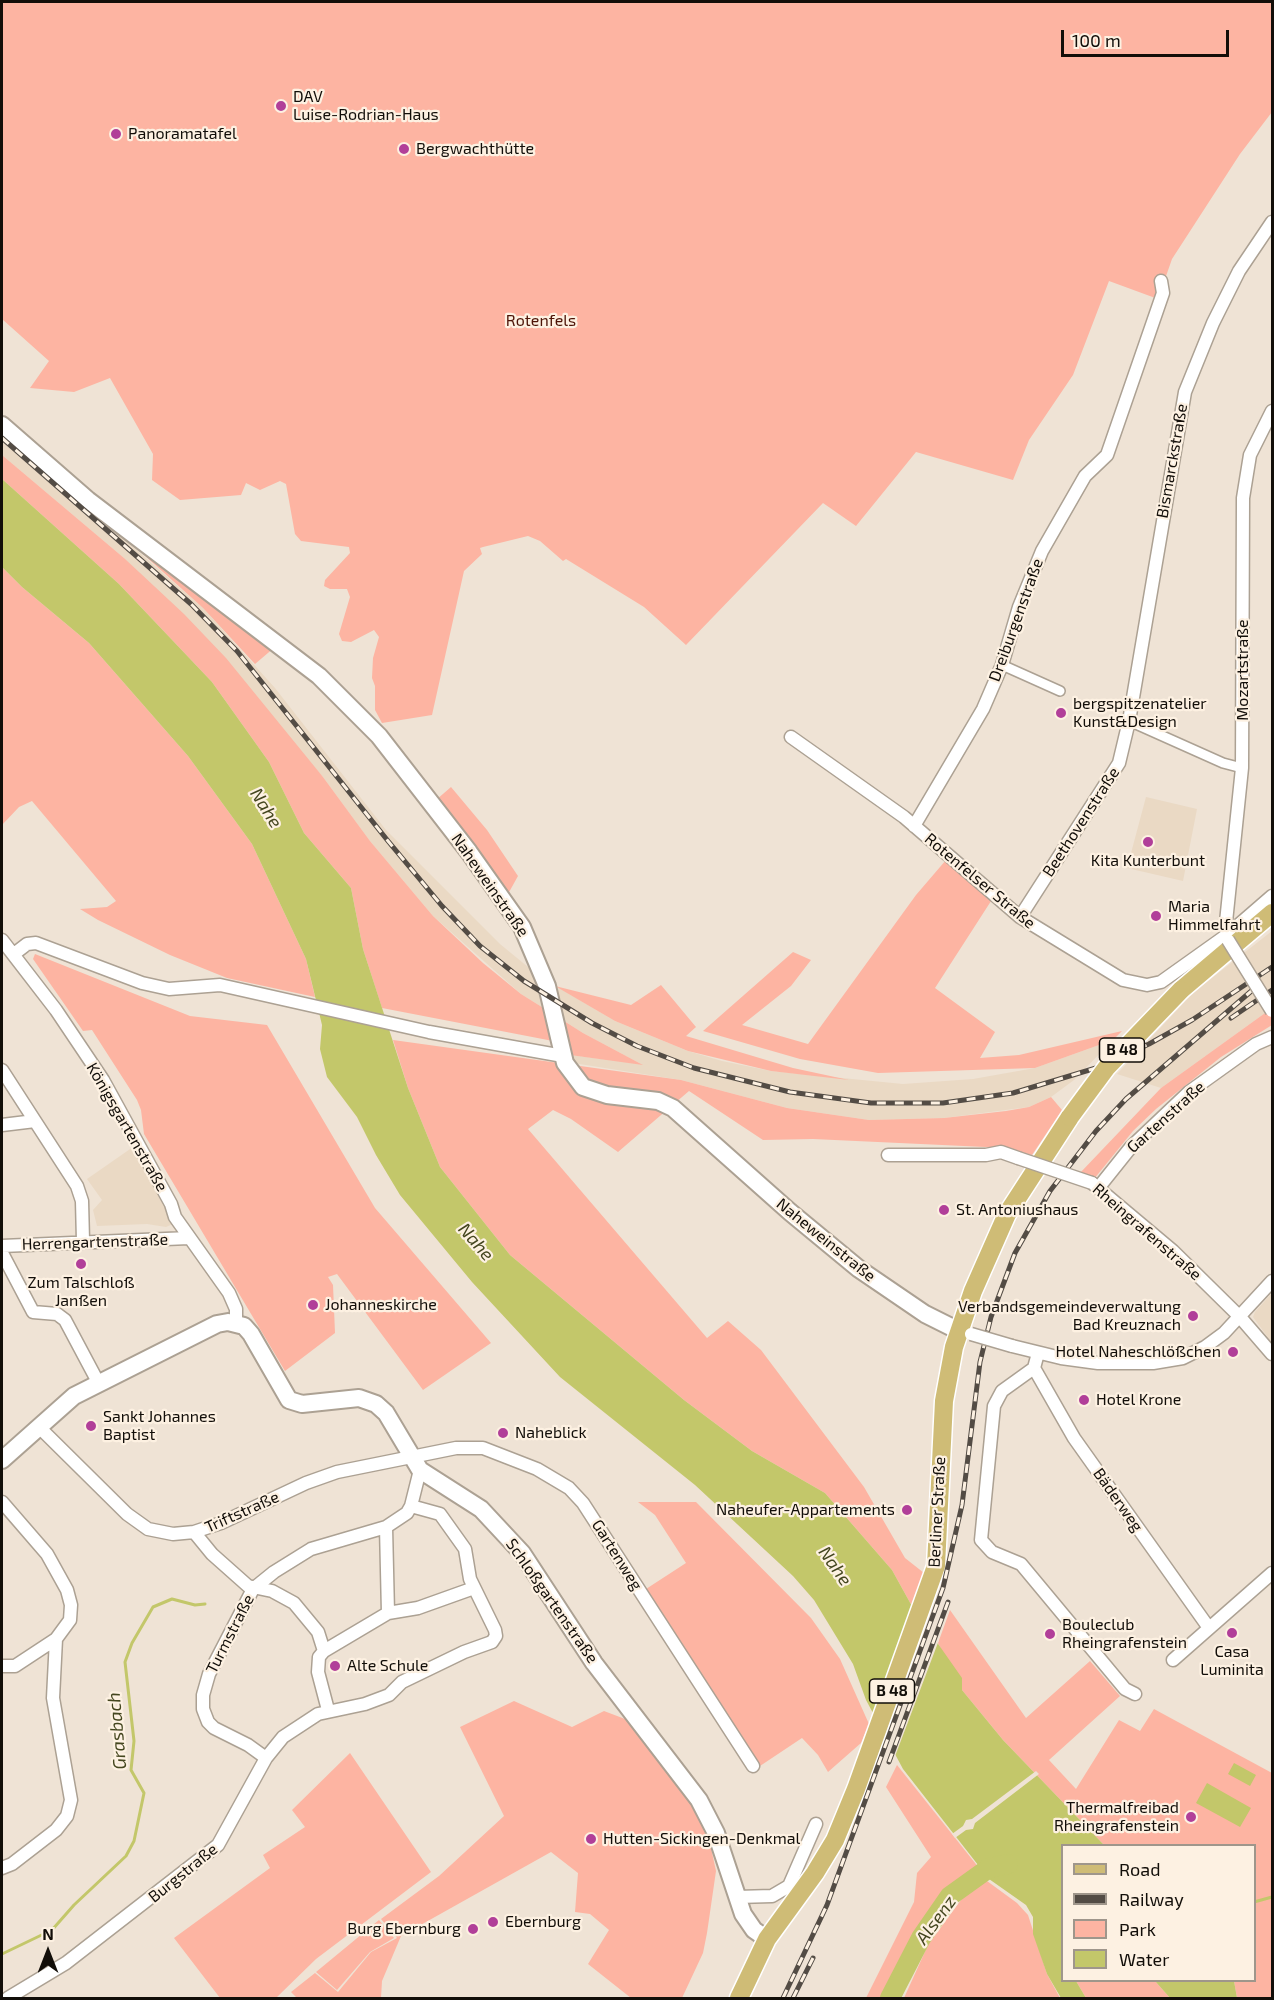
<!DOCTYPE html>
<html>
<head>
<meta charset="utf-8">
<style>
	body { margin:0 }
	#map { position:relative; width:1274px; height:2000px; overflow:hidden; background:#efe3d5; font-family:"Exo 2",sans-serif }
	canvas { display:block }
	.frame { position:absolute; inset:0; border:3px solid #120e09; pointer-events:none }
	.legend { position:absolute; left:1061px; top:1844px; width:195px; height:138px; box-sizing:border-box; background:#fdf1e2; border:2px solid #9f968b; margin:0; padding:8px 10px; list-style:none; font-size:18px; color:#120e09 }
	.legend li { display:flex; align-items:center; gap:12px; height:30px }
	.legend b { width:30px; border:2px solid #9f968b }
	.north { position:absolute; left:18px; top:1922px; width:60px; height:60px; -webkit-text-stroke:4px #fdf1e2; paint-order:stroke; rotate:0deg; font-size:16px; font-weight:700; line-height:24px; text-align:center; color:#120e09 }
	.north::after { content:''; display:block; margin:auto; width:21px; height:27px; background:#120e09; clip-path:polygon(50% 0,100% 100%,50% 72%,0 100%) }
	.scale { position:absolute; left:1061px; top:30px; width:168px; height:27px; box-sizing:border-box; border:3px solid #120e09; border-top:0; padding-left:8px; font-size:18px; line-height:21px; white-space:nowrap; color:#120e09; -webkit-text-stroke:4px #fdf1e2; paint-order:stroke }
</style>
</head>
<body>
<div id="map">
<canvas width="1274" height="2000"></canvas>
<div class="frame"></div>
<ul class="legend">
<li><b style="height:8px;background:#cfbc76"></b>Road</li>
<li><b style="height:8px;background:#534c45"></b>Railway</li>
<li><b style="height:16px;background:#fdb4a2"></b>Park</li>
<li><b style="height:16px;background:#c3c76a"></b>Water</li>
</ul>
<div class="north">N</div>
<div class="scale">100 m</div>
</div>
<script>
const ctx = document.querySelector('canvas').getContext('2d');
ctx.lineJoin = 'round';
function fill(path, color) { ctx.fillStyle = color; ctx.fill(path, 'evenodd'); }
const poly = rows => new Path2D(rows.map(r => 'M' + r).join(''));
function trace(path, color, width, dash) { ctx.strokeStyle = color; ctx.lineWidth = width; ctx.lineCap = dash ? 'butt' : 'round'; ctx.setLineDash(dash || []); ctx.stroke(path); }
function drawText(font, color, halo, rows, align = 'center') {
  ctx.font = font + ' "Exo 2",sans-serif'; ctx.lineWidth = 4.5; ctx.setLineDash([]); ctx.textBaseline = 'middle'; ctx.strokeStyle = halo; ctx.fillStyle = color; for (const [text, x, y, turn = 0] of rows) {
    ctx.save(); ctx.translate(x, y); ctx.rotate((+turn || 0) * Math.PI / 180); ctx.textAlign = isNaN(turn) ? turn : align; if (halo) ctx.strokeText(text, 0, 0); ctx.fillText(text, 0, 0); ctx.restore();
  }
}
const built = poly([
	[2,433,203,608,275,688,386,830,500,944,539,976,615,1021,688,1051,722,1061,771,1071,903,1084,973,1079,1035,1068,1113,1040,1074,1080,1051,1097,1029,1107,944,1118,869,1120,787,1108,681,1080,573,1063,570,1055,641,1064,583,1033,521,994,433,916,370,841,323,777,124,558,2,455],
	[1146,797,1197,809,1183,881,1127,868],
	[1272,931,1272,1008,1161,1088,1117,1074,1194,992],
	[133,1147,173,1224,166,1227,147,1224,97,1226,93,1210,102,1200,87,1179],
	[1272,1293,1272,1343,1253,1317,1255,1312]
]);
const green = poly([
	[2,2,1272,2,1272,112,1240,154,1172,259,1158,299,1109,281,1073,375,1029,440,1013,480,916,452,856,526,823,503,686,645,644,607,566,559,563,561,540,541,528,536,483,547,480,548,482,554,464,571,432,715,382,723,375,710,375,686,372,678,373,658,379,637,374,630,351,642,342,641,339,634,350,597,347,589,330,589,324,586,325,580,350,553,349,547,301,541,295,534,286,484,280,481,260,490,246,483,241,495,180,500,152,480,153,454,110,378,74,392,30,388,49,361,2,319],
	[2,455,124,558,184,614,226,658,323,777,370,841,433,916,483,963,521,994,545,1009,553,1041,382,1008,363,949,351,888,304,833,269,762,212,682,119,584,2,479],
	[133,545,275,647,255,664,203,608],
	[2,567,22,587,89,643,188,756,252,844,306,959,315,997,227,978,170,955,98,920,80,909,107,907,116,901,32,801,19,807,2,825],
	[451,787,487,830,518,876,508,894,436,800],
	[946,860,993,898,935,988,995,1032,980,1058,1019,1055,1122,1031,1113,1040,1035,1068,878,1073,800,1059,703,1031,793,952,811,960,791,986,742,1025,808,1044,916,895],
	[35,954,190,1016,267,1025,375,1208,491,1343,423,1390,337,1274,328,1277,333,1285,335,1333,285,1371,144,1134,141,1110,137,1100,92,1030,83,1031,33,959],
	[661,985,696,1027,686,1036,793,1068,849,1080,771,1071,688,1051,615,1021,555,986,631,1005],
	[1272,1008,1272,1025,1221,1057,1156,1109,1133,1131,1094,1179,1080,1173,1161,1088],
	[564,1021,583,1033,643,1065,570,1055],
	[393,1040,681,1080,787,1108,869,1120,944,1118,1006,1111,1029,1107,1051,1097,1062,1110,1032,1155,1007,1148,813,1139,763,1140,689,1091,618,1152,571,1119,553,1110,528,1129,707,1338,728,1321,761,1350,864,1487,905,1558,924,1573,913,1608,892,1570,825,1493,752,1451,684,1400,510,1255,440,1167,408,1088],
	[638,1502,696,1502,811,1618,840,1659,869,1724,861,1743,828,1772,818,1755,802,1738,760,1766,646,1589,686,1563,655,1515],
	[950,1610,1026,1718,1090,1661,1120,1696,1049,1760,1076,1789,1119,1720,1140,1731,1154,1709,1272,1773,1272,1998,1237,1998,1234,1981,1254,1980,1254,1846,1104,1845,1003,1740,962,1690,938,1643],
	[514,1701,572,1727,604,1711,625,1719,685,1795,708,1834,716,1871,707,1933,703,1953,682,1998,631,1998,588,1964,609,1930,590,1914,575,1912,578,1873,551,1852,401,1936,382,1981,381,1998,297,1998,291,1992,315,1973,338,1992,371,1952,397,1938,381,1919,439,1876,504,1816,460,1727],
	[350,1753,431,1872,316,1959,276,1998,220,1998,174,1938,270,1868,263,1855,305,1827,292,1810],
	[897,1765,979,1868,983,1878,966,1888,927,1943,901,1998,866,1998,914,1902,917,1873,931,1857,886,1787],
	[987,1881,1017,1903,1028,1915,1047,1974,1060,1998,904,1998,928,1945,969,1889],
	[379,1920,394,1938,370,1952,337,1990,316,1972],
	[1076,1981,1155,1981,1170,1998,1086,1998]
]);
const water = poly([
	[2,479,119,584,212,682,269,762,304,833,351,888,363,949,408,1088,440,1167,510,1255,684,1400,752,1451,825,1493,892,1570,913,1608,962,1678,962,1690,1003,1740,1104,1845,1062,1846,1062,1980,1076,1981,1086,1998,1061,1998,1047,1974,1033,1934,1033,1917,1026,1905,989,1879,903,1769,866,1700,853,1664,814,1600,793,1576,695,1485,560,1377,472,1282,400,1195,376,1155,357,1117,327,1077,320,1049,322,1025,306,959,252,844,188,756,89,643,22,587,2,567],
	[1234,1763,1256,1775,1250,1786,1228,1774],
	[1207,1783,1251,1808,1240,1827,1196,1803],
	[1155,1981,1234,1981,1237,1998,1170,1998]
]);
const pier = poly([
	[914,1604,939,1640,894,1759,872,1718],
	[1036,1771,1039,1774,975,1823,973,1829,966,1830,955,1838,952,1834,963,1826,966,1820,972,1819]
]);
const stream = poly([
	[1254,1902,1272,1897],
	[2,1954,52,1930,74,1905,126,1856,134,1841,144,1793,131,1770,134,1741,125,1662,132,1643,153,1607,172,1599,195,1605,205,1604]
]);
const river = poly([
	[890,1998,921,1938,950,1896,989,1868,1008,1864]
]);
const pedestrian = poly([
	[1002,665,1060,691],
	[1129,721,1223,763,1242,768]
]);
const minor = poly([
	[791,737,904,817,1020,917,1123,980,1147,985,1161,982,1227,935,1272,896],
	[914,826,983,709,1002,665,1019,607,1042,551,1085,476,1107,455,1163,293,1161,281],
	[1020,917,1119,763,1129,721,1185,392,1213,323,1239,271,1272,222],
	[1228,939,1226,922,1242,768,1243,498,1250,455,1272,411],
	[2,940,56,1010,103,1080,171,1204,175,1217,229,1293,236,1309,236,1322],
	[14,954,27,944,36,943,142,983,169,989,220,985,429,1032,563,1056],
	[2,1070,77,1186,82,1201,83,1241],
	[2,1125,35,1121],
	[888,1155,986,1155,1001,1152,1018,1158],
	[1092,1183,1173,1251,1240,1317,1272,1354],
	[1099,1187,1131,1147,1189,1092,1256,1044,1272,1037],
	[2,1246,189,1238],
	[2,1253,33,1312,57,1314,65,1320,98,1382],
	[1012,1346,1061,1358,1098,1363,1153,1363,1183,1358,1205,1347,1224,1333,1272,1281],
	[1038,1353,1034,1368,1002,1391,994,1406,981,1540,992,1552,1021,1564,1125,1689,1135,1694],
	[1034,1368,1074,1438,1209,1628],
	[39,1427,127,1514,148,1529,173,1534,194,1532,221,1523,306,1483,337,1472,456,1448,483,1448,537,1469,569,1488,583,1503,753,1766],
	[2,1502,47,1554,67,1590,71,1605,70,1620,56,1639,53,1698,71,1800,67,1816,56,1830,12,1864,2,1868],
	[194,1532,212,1554,248,1586,272,1591,294,1603,318,1632,324,1651],
	[388,1613,418,1608,474,1588],
	[1173,1660,1272,1573],
	[2,1666,15,1666,56,1639],
	[328,1710,318,1672,319,1657,324,1651,388,1613,386,1527],
	[266,1758,248,1745,214,1728,208,1722,203,1709,203,1695,209,1674,253,1589,274,1572,311,1549,386,1527,407,1513,411,1506,420,1470],
	[737,1897,772,1896,789,1886,816,1824],
	[8,1998,66,1963,218,1845,266,1758,283,1737,318,1714,365,1704,389,1695,402,1682,464,1652,492,1642,496,1636,495,1630,470,1579,465,1549,440,1514,411,1506]
]);
const secondary = poly([
	[2,425,88,500,319,676,379,736,469,852,522,927,547,986,565,1063,583,1087,607,1095,658,1101,673,1108,790,1212,859,1269,925,1314,959,1331],
	[2,1460,74,1396,217,1324,228,1322,244,1326,251,1334,289,1400,302,1404,359,1398,376,1404,386,1413,420,1470,481,1509,522,1553,594,1663,699,1800,716,1833,743,1914,754,1930,767,1939]
]);
const primary = poly([
	[1181,990,1272,913],
	[739,1998,767,1939,815,1873,835,1840,856,1789,936,1566,944,1401,954,1347,973,1291,1007,1214,1070,1117]
]);
const rail = poly([
	[2,438,191,604,237,651,388,841,442,906,480,946,524,981,592,1023,637,1046,694,1068,790,1092,871,1103,943,1103,1013,1093,1096,1068,1149,1044,1192,1020,1272,967],
	[1231,1018,1272,990],
	[889,1762,948,1602],
	[783,1998,827,1905,943,1588,962,1505,980,1362,991,1317,1015,1253,1050,1191,1096,1131,1126,1099,1256,987],
	[793,1998,813,1958]
]);
const minorBridge = poly([
	[1228,940,1272,1011],
	[1018,1158,1092,1183],
	[971,1334,1012,1346]
]);
const primaryBridge = poly([
	[1070,1117,1107,1067,1181,990]
]);
const markers = [
	[281,106,6,"#b13f99"],
	[116,134,6,"#b13f99"],
	[404,149,6,"#b13f99"],
	[1061,713,6,"#b13f99"],
	[1148,842,6,"#b13f99"],
	[1156,916,6,"#b13f99"],
	[944,1210,6,"#b13f99"],
	[81,1264,6,"#b13f99"],
	[313,1305,6,"#b13f99"],
	[1193,1316,6,"#b13f99"],
	[1233,1352,6,"#b13f99"],
	[1084,1400,6,"#b13f99"],
	[91,1426,6,"#b13f99"],
	[503,1433,6,"#b13f99"],
	[907,1510,6,"#b13f99"],
	[1232,1633,6,"#b13f99"],
	[1050,1634,6,"#b13f99"],
	[335,1666,6,"#b13f99"],
	[1191,1817,6,"#b13f99"],
	[591,1839,6,"#b13f99"],
	[493,1922,6,"#b13f99"],
	[473,1929,6,"#b13f99"]
];
const shields = [
	[1122,1050,45],
	[892,1691,45]
];
const shieldNames = [
	["B 48",1122,1050],
	["B 48",892,1691]
];
const poiNames = [
	["DAV",293,97],
	["Luise-Rodrian-Haus",293,115],
	["Panoramatafel",128,134],
	["Bergwachthütte",416,149],
	["bergspitzenatelier",1073,704],
	["Kunst&Design",1073,722],
	["Kita Kunterbunt",1148,861,"center"],
	["Maria",1168,907],
	["Himmelfahrt",1168,925],
	["St. Antoniushaus",956,1210],
	["Zum Talschloß",81,1283,"center"],
	["Janßen",81,1301,"center"],
	["Johanneskirche",325,1305],
	["Verbandsgemeindeverwaltung",1181,1307,"right"],
	["Bad Kreuznach",1181,1325,"right"],
	["Hotel Naheschlößchen",1221,1352,"right"],
	["Hotel Krone",1096,1400],
	["Sankt Johannes",103,1417],
	["Baptist",103,1435],
	["Naheblick",515,1433],
	["Naheufer-Appartements",895,1510,"right"],
	["Bouleclub",1062,1625],
	["Rheingrafenstein",1062,1643],
	["Casa",1232,1652,"center"],
	["Luminita",1232,1670,"center"],
	["Alte Schule",347,1666],
	["Thermalfreibad",1179,1808,"right"],
	["Rheingrafenstein",1179,1826,"right"],
	["Hutten-Sickingen-Denkmal",603,1839],
	["Ebernburg",505,1922],
	["Burg Ebernburg",461,1929,"right"]
];
const parkNames = [
	["Rotenfels",541,321]
];
const streetNames = [
	["Bismarckstraße",1172,461,-80],
	["Dreiburgenstraße",1016,620,-70],
	["Mozartstraße",1243,670,-90],
	["Beethovenstraße",1081,822,-57],
	["Rotenfelser Straße",980,881,40],
	["Naheweinstraße",490,885,55],
	["Gartenstraße",1166,1117,-42],
	["Königsgartenstraße",127,1127,60],
	["Rheingrafenstraße",1147,1232,41],
	["Naheweinstraße",826,1240,39],
	["Herrengartenstraße",95,1242,-2],
	["Bäderweg",1118,1500,55],
	["Triftstraße",242,1512,-24],
	["Berliner Straße",937,1512,-87],
	["Gartenweg",617,1555,58],
	["Schloßgartenstraße",552,1601,55],
	["Turmstraße",230,1634,-63],
	["Burgstraße",183,1873,-39]
];
const waterNames = [
	["Nahe",266,808,58],
	["Nahe",476,1242,49],
	["Nahe",835,1566,55],
	["Grasbach",117,1731,-95],
	["Alsenz",936,1920,-54]
];
fill(built, '#ead9c4');
fill(green, '#fdb4a2');
fill(water, '#c3c76a');
fill(pier, '#efe3d5');
trace(stream, '#c3c76a', 3);
trace(river, '#c3c76a', 20);
trace(pedestrian, '#aca193', 12);
trace(minor, '#aca193', 15);
trace(secondary, '#aca193', 20);
trace(primary, '#fff', 21);
trace(pedestrian, '#fff', 9);
trace(minor, '#fff', 12);
trace(secondary, '#fff', 16);
trace(primary, '#cfbc76', 18);
trace(rail, '#534c45', 5);
trace(rail, '#fdf1e2', 3, [9]);
trace(minorBridge, '#aca193', 15, []);
trace(primaryBridge, '#fff', 21, []);
trace(minorBridge, '#fff', 12);
trace(primaryBridge, '#cfbc76', 18);
for (const [x, y, r, color] of markers) { const dot = new Path2D(); dot.arc(x, y, r, 0, 2 * Math.PI); ctx.fillStyle = color; ctx.fill(dot); trace(dot, '#fdf1e2', 2); }
for (const [x, y, w] of shields) { const box = new Path2D(); box.roundRect(x - w / 2, y - 12, w, 24, 4.5); ctx.fillStyle = '#fdf1e2'; ctx.fill(box); trace(box, '#120e09', 1.5); }
drawText('bold 15px', '#120e09', null, shieldNames);
drawText('16px', '#120e09', '#fdf1e2', poiNames, 'left');
drawText('16px', '#4d1407', '#fdf1e2', parkNames);
drawText('16px', '#120e09', '#fdf1e2', streetNames);
drawText('italic 18px', '#44461f', '#fdf1e2', waterNames);
</script>
</body>
</html>
